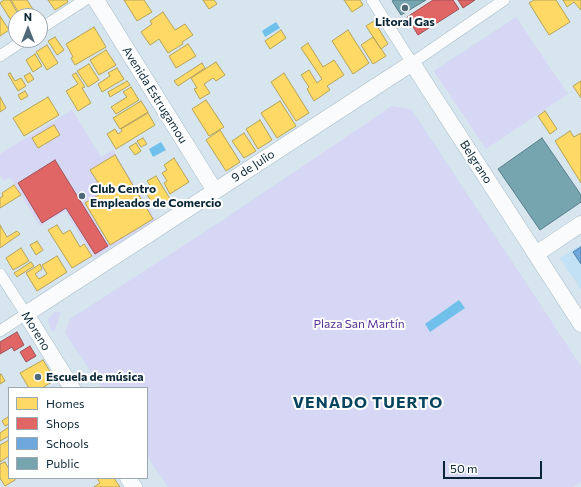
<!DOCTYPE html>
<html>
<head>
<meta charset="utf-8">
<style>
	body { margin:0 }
	#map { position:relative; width:581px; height:487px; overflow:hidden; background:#d7e5ee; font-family:Commissioner,sans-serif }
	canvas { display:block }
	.legend { position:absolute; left:8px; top:387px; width:140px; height:92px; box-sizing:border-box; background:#fff; border:1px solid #9ca8af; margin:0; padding:5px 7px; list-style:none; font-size:12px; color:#082636 }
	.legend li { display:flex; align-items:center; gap:8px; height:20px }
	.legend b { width:20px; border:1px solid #9ca8af }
	.north { position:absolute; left:8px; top:8px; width:40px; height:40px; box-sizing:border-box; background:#fff; border:1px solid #9ca8af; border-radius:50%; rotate:0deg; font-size:11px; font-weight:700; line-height:16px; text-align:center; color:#082636 }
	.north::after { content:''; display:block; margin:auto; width:14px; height:18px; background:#506976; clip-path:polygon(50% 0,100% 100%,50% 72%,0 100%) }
	.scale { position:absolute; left:443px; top:461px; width:99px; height:18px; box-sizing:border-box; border:2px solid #082636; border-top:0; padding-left:5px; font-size:12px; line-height:14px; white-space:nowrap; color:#082636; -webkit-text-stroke:3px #fff; paint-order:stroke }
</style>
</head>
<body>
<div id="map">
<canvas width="581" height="487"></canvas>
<ul class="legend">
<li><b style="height:11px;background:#ffd966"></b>Homes</li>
<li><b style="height:11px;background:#e06666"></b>Shops</li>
<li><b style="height:11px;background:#6fa8dc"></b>Schools</li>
<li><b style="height:11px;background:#76a5af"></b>Public</li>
</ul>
<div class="north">N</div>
<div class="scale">50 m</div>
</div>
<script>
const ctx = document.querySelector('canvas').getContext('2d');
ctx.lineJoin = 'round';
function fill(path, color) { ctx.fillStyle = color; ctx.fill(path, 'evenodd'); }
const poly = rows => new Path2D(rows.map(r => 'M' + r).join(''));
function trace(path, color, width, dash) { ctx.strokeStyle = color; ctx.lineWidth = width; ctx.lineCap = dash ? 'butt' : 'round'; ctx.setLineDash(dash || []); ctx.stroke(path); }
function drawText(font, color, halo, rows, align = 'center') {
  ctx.font = font + ' Commissioner,sans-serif'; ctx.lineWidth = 4; ctx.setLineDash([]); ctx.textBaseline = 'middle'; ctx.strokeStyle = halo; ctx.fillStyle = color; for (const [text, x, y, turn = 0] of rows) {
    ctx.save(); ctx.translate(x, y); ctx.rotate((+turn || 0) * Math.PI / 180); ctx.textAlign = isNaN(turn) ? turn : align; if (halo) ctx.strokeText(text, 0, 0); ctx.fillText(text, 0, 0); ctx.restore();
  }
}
const built = poly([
	[581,244,581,290,560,258]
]);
const green = poly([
	[516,17,568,94,486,149,434,71],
	[392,106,411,109,581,366,581,482,573,487,168,487,147,456,147,388,102,388,65,333,70,319,223,220],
	[72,110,101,157,113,150,156,220,94,258,65,211,40,226,10,177,4,181,0,175,0,154],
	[55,312,61,312,54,332,50,328,48,320,50,317]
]);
const water = poly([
	[276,22,280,28,265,37,262,31],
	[161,142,166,150,153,157,149,149],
	[459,300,465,308,430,332,425,324]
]);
const homes = poly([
	[4,0,10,0,19,16,16,16,16,24,14,25,0,3,4,0],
	[11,0,27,0,36,14,32,16,21,16,11,0],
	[48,0,67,0,68,2,55,10,48,0],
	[124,0,144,0,152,12,137,21,124,0],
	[203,0,214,0,217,4,209,9,203,0],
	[344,0,360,0,363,5,352,12,344,0],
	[534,0,556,0,570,22,549,35,529,3,534,0],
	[563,0,581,0,581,10,574,2,567,7,563,0],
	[163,12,175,30,185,24,193,35,182,42,183,44,168,53,159,39,150,45,141,32,152,24,150,21,163,12],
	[0,16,9,30,0,36,0,16],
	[374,21,388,44,381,49,366,26,374,21],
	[94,27,106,47,75,65,71,58,73,57,66,44,94,27],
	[281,30,286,38,270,49,265,41,281,30],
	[348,30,369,63,353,74,332,41,348,30],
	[55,37,64,50,57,55,48,41,55,37],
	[373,37,386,56,373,64,361,45,373,37],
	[308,43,323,67,334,60,344,75,327,86,330,90,314,101,307,89,309,87,301,75,309,70,317,83,322,79,301,48,308,43],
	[188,44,196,56,176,68,169,56,188,44],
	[47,45,58,63,47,70,36,52,47,45],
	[106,50,116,65,99,75,90,60,106,50],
	[35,54,42,66,33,72,26,60,35,54],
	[216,62,225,75,216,81,213,78,204,84,210,93,200,99,194,89,197,88,191,78,216,62],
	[202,63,205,68,178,86,174,81,202,63],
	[89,64,99,80,88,87,77,71,89,64],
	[117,68,124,79,102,92,98,84,110,76,108,73,117,68],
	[10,73,15,81,21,78,26,86,18,91,8,74,10,73],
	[30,73,34,79,28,83,24,76,30,73],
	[76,73,85,87,82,88,91,103,78,111,66,91,78,84,72,75,76,73],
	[284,73,309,113,296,121,271,82,284,73],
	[127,81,130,85,110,97,108,92,127,81],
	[581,81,581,98,573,86,581,81],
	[131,87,139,100,116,114,111,107,127,97,123,92,131,87],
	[25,91,28,96,21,100,18,95,25,91],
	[0,97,6,108,0,112,0,97],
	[48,97,59,115,24,136,13,118,48,97],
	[206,100,224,127,209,136,192,109,206,100],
	[141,101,148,112,120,129,113,118,141,101],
	[280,101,296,126,277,138,261,113,280,101],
	[545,111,557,129,550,134,538,116,545,111],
	[148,113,155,125,116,149,107,134,115,129,118,134,122,131,121,129,148,113],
	[260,120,272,140,258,149,246,129,260,120],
	[54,125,60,135,38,148,32,138,54,125],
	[220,130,240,162,226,171,206,140,220,130],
	[570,131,574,137,581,133,581,183,555,141,570,131],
	[244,133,256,151,244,158,232,141,244,133],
	[143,138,147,144,141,147,137,141,143,138],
	[136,143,141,151,135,155,129,147,136,143],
	[115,155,153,219,110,245,85,203,104,192,90,170,115,155],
	[174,158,189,182,170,194,164,183,167,181,162,173,167,170,164,165,174,158],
	[156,176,170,199,155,208,145,191,151,187,147,181,156,176],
	[14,185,21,195,0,208,0,198,3,196,2,193,14,185],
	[0,225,7,237,17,231,20,234,0,248,0,225],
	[57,225,63,234,70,230,80,247,84,244,92,256,72,268,48,230,57,225],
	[37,241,43,250,36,255,30,245,37,241],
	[21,248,29,261,13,270,6,258,21,248],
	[57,256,67,272,37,291,26,273,40,264,42,269,35,274,39,279,47,274,42,265,57,256],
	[31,262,34,266,17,277,14,273,31,262],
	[43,360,55,380,42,388,29,388,20,373,43,360],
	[1,374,5,381,0,384,0,375,1,374],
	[9,416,9,424,5,426,2,421,9,416],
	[9,427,9,436,0,441,0,433,9,427],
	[9,440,9,456,0,462,0,445,9,440],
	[5,462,9,469,9,478,15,478,15,480,5,486,0,478,0,464,5,462],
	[97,478,114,478,120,487,94,487,100,483,97,478]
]);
const shops = poly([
	[433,0,453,0,459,9,418,35,407,17,433,0],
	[458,0,475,0,463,8,458,0],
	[55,160,108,246,95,254,66,208,42,223,18,183,55,160],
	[17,332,24,345,14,351,12,347,0,354,0,342,17,332],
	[30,346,36,356,26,362,20,352,30,346]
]);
const schools = poly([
	[581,247,581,264,573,252,581,247]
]);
const public = poly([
	[394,0,426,0,401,15,392,1,394,0],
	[542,138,581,195,581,202,540,230,498,169,542,138]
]);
const minor = poly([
	[372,0,412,63,504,0],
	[40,29,85,0],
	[0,56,24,40],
	[0,274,26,314,0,331]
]);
const secondary = poly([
	[96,0,215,191],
	[536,254,581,224],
	[72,388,26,314,412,63,581,324],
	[128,478,134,487]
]);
const markers = [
	[405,8,4,"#506976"],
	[82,196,4,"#506976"],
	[38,377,4,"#506976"]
];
const poiNames = [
	["Litoral Gas",405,22,"center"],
	["Club Centro",90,189],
	["Empleados de Comercio",90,203],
	["Escuela de música",46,377]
];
const streetNames = [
	["Avenida Estrugamou",155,95,58],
	["Belgrano",476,162,57],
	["9 de Julio",253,166,-33],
	["Moreno",36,331,58]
];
const parkNames = [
	["Plaza San Martín",359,324]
];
const districtNames = [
	["VENADO TUERTO",368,403]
];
fill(built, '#c2e1f5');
fill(green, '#d6d6f5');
fill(water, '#6fc1eb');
fill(homes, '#ffd966');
trace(homes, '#b5a358', 1);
fill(shops, '#e06666');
trace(shops, '#9f5358', 1);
fill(schools, '#6fa8dc');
trace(schools, '#5081aa', 1);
fill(public, '#76a5af');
trace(public, '#557f8b', 1);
trace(minor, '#a7bbc7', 12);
trace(secondary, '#a7bbc7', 17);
trace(minor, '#f9fbfc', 11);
trace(secondary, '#f9fbfc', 16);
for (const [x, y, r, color] of markers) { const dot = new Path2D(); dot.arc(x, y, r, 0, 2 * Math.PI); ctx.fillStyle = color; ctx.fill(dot); trace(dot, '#fff', 1.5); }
drawText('bold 12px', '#082636', '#fff', poiNames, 'left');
drawText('12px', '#082636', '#fff', streetNames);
drawText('12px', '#553298', '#fff', parkNames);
ctx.letterSpacing = '1px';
drawText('bold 16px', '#07445f', '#fff', districtNames);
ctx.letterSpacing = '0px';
</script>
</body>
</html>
